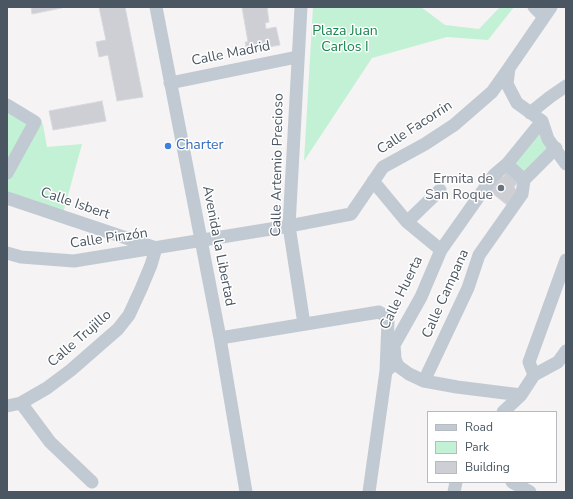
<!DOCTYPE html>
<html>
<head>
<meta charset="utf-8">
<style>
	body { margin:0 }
	#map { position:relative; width:573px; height:499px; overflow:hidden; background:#f5f3f3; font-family:"Nunito Sans",sans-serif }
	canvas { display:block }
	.frame { position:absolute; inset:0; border:8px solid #4a5661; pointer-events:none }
	.legend { position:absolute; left:427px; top:411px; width:130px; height:72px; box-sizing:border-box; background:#fff; border:1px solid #b7bbc0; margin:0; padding:5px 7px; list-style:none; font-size:12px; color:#4a5661 }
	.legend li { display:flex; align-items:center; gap:8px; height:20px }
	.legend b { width:20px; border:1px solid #b7bbc0 }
</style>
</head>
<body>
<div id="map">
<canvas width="573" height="499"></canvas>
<div class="frame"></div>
<ul class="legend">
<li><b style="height:5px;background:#c1cad2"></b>Road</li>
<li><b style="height:11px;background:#c3f1d5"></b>Park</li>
<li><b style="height:11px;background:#cdcfd5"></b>Building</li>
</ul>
</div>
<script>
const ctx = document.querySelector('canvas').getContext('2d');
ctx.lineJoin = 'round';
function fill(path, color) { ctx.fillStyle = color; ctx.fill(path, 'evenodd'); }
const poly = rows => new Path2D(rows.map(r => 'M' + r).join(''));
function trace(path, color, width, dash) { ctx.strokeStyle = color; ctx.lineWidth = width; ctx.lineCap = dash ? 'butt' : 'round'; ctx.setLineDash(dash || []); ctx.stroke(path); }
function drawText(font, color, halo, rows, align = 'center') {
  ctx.font = font + ' "Nunito Sans",sans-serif'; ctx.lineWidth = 3; ctx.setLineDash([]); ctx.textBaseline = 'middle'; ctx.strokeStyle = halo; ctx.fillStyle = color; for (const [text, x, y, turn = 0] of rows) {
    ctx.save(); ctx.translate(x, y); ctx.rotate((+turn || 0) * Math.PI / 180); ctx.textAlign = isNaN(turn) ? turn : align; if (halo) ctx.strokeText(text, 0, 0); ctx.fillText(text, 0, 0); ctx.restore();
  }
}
const green = poly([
	[313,7,421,7,445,25,479,29,500,7,514,7,488,40,447,37,372,58,304,161],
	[7,99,40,119,43,125,47,147,82,144,62,217,7,198],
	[542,123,556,148,523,179,508,166]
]);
const building = poly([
	[31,7,66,7,32,14,31,7],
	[99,7,125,7,143,97,117,101,108,55,99,57,96,42,106,40,99,7],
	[242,7,267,7,269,22,265,23,266,29,276,27,280,45,247,51,245,42,248,42,242,7],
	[102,101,106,121,53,130,49,111,102,101],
	[507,172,518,182,514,187,518,192,507,205,487,189,498,175,503,177,507,172]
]);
const street = poly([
	[156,7,220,338,246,492],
	[301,7,289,226,304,324],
	[534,7,544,17],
	[551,7,509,68,507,84,517,103,542,121,548,139,566,164],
	[170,83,297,57],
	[7,105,35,122,7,173],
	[530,113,550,97,566,86],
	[542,121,507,164,524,180,556,148],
	[507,164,494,175,441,250,421,297,394,345,395,359,398,366,409,374,424,381,457,387,521,395],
	[373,181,407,222,441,250],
	[7,198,156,248,151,265,141,289,129,315,118,329,71,370,47,388,21,403,7,406],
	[407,222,440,190],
	[7,253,21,257,74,261,289,226,351,214,383,167,425,144,454,125,492,92,509,68],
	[220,338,379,312,384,315,388,322,386,371],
	[534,375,529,362,566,260],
	[424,381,468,288,479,255,522,194,524,180],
	[21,403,50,442,92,482],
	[503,412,521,395,534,375,558,362,566,351],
	[512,482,530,492],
	[369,492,386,371,392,366],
	[454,492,456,482]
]);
const markers = [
	[168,146,4,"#3f7fe0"],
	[501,188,4,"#6b7280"]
];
const parkNames = [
	["Plaza Juan",345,32],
	["Carlos I",345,48]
];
const streetNames = [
	["Calle Madrid",231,54,-11],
	["Calle Facorrin",415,128,-33],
	["Calle Artemio Precioso",278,165,-89],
	["Calle Isbert",75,204,19],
	["Calle Pinzón",109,239,-8],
	["Avenida la Libertad",218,246,79],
	["Calle Huerta",402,293,-64],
	["Calle Campana",446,294,-66],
	["Calle Trujillo",80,339,-41]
];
const shopNames = [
	["Charter",176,146]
];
const worshipNames = [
	["Ermita de",493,180],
	["San Roque",493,196]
];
fill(green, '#c3f1d5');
fill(building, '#cdcfd5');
trace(building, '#d7d9de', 1);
trace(street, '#c1cad2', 13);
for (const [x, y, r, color] of markers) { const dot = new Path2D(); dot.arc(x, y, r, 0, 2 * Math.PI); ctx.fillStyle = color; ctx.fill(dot); trace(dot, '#fff', 1.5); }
drawText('14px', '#17864f', '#fff', parkNames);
drawText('14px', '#4a5661', '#fff', streetNames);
drawText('14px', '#366cbe', '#fff', shopNames, 'left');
drawText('14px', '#5b616d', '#fff', worshipNames, 'right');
</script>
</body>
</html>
